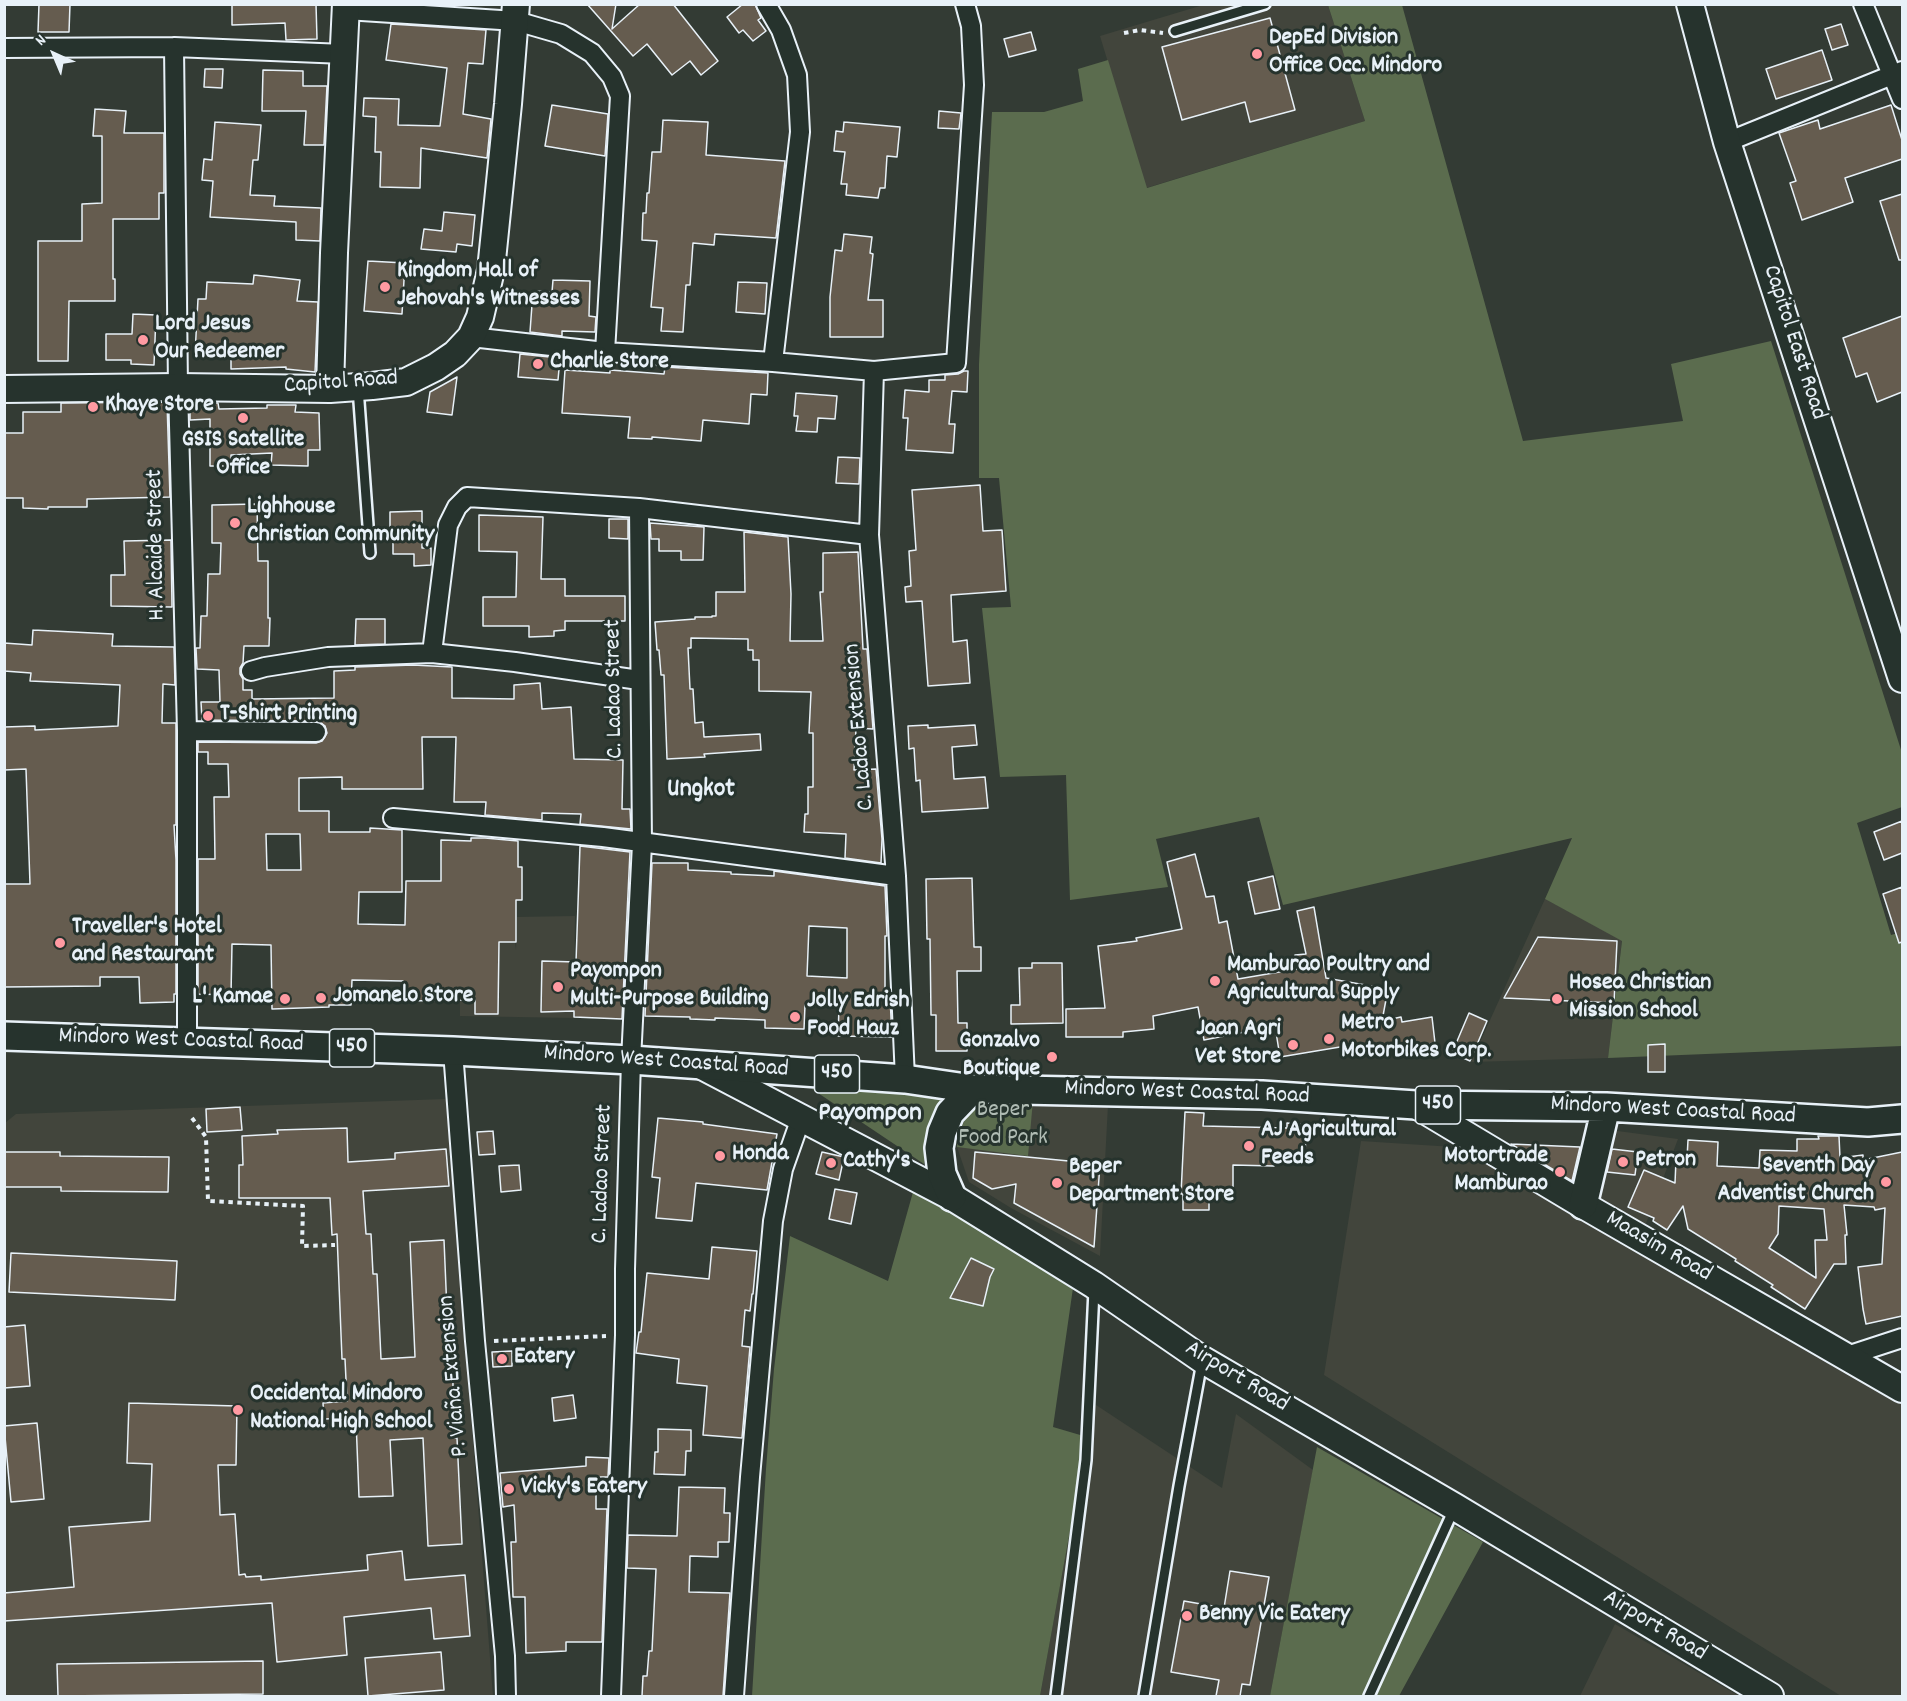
<!DOCTYPE html>
<html>
<head>
<meta charset="utf-8">
<style>
	body { margin:0 }
	#map { position:relative; width:1907px; height:1701px; overflow:hidden; background:#333b34; font-family:Dekko,sans-serif }
	canvas { display:block }
	.frame { position:absolute; inset:0; border:6px solid #e8f1f8; pointer-events:none }
	.north { position:absolute; left:24px; top:24px; width:60px; height:60px; -webkit-text-stroke:4px #26332d; paint-order:stroke; rotate:316deg; font-size:16px; font-weight:700; line-height:24px; text-align:center; color:#e8f1f8 }
	.north::after { content:''; display:block; margin:auto; width:21px; height:27px; background:#e8f1f8; clip-path:polygon(50% 0,100% 100%,50% 72%,0 100%) }
</style>
</head>
<body>
<div id="map">
<canvas width="1907" height="1701"></canvas>
<div class="frame"></div>
<div class="north">N</div>
</div>
<script>
const ctx = document.querySelector('canvas').getContext('2d');
ctx.lineJoin = 'round';
function fill(path, color) { ctx.fillStyle = color; ctx.fill(path, 'evenodd'); }
const poly = rows => new Path2D(rows.map(r => 'M' + r).join(''));
function trace(path, color, width, dash) { ctx.strokeStyle = color; ctx.lineWidth = width; ctx.lineCap = dash ? 'butt' : 'round'; ctx.setLineDash(dash || []); ctx.stroke(path); }
function drawText(font, color, halo, rows, align = 'center') {
  ctx.font = font + ' Dekko,sans-serif'; ctx.lineWidth = 6; ctx.setLineDash([]); ctx.textBaseline = 'middle'; ctx.strokeStyle = halo; ctx.fillStyle = color; for (const [text, x, y, turn = 0] of rows) {
    ctx.save(); ctx.translate(x, y); ctx.rotate((+turn || 0) * Math.PI / 180); ctx.textAlign = isNaN(turn) ? turn : align; if (halo) ctx.strokeText(text, 0, 0); ctx.fillText(text, 0, 0); ctx.restore();
  }
}
const built = poly([
	[1203,5,1328,5,1365,121,1146,188,1100,36],
	[1545,899,1622,940,1608,1058,1471,1062],
	[575,916,574,1018,460,1016,460,943,515,942,516,950,517,917],
	[992,1097,1108,1105,1100,1256,1011,1208,969,1182,957,1147,959,1131,969,1113],
	[446,1099,493,1696,5,1696,5,1123,16,1114],
	[1610,1130,1678,1139,1645,1226,1590,1197],
	[1361,1141,1469,1148,1902,1400,1902,1696,1841,1696,1324,1375],
	[1093,1403,1222,1488,1236,1414,1313,1470,1270,1696,1040,1696],
	[1615,1624,1739,1696,1580,1696]
]);
const green = poly([
	[1328,5,1402,5,1523,441,1683,421,1671,364,1771,341,1902,753,1902,807,1857,823,1891,935,1902,932,1902,1046,1608,1058,1622,941,1545,899,1572,838,1283,905,1259,817,1156,839,1168,887,1070,900,1066,775,1000,777,982,608,1011,607,999,478,979,478,979,364,992,112,1044,112,1083,101,1078,69,1108,60,1147,188,1365,121],
	[812,1089,950,1094,928,1136,924,1164],
	[992,1097,1033,1100,1028,1156,957,1147,959,1131,969,1113],
	[913,1192,1074,1281,1053,1427,1087,1437,1040,1696,752,1696,766,1469,774,1369,790,1236,888,1281],
	[1317,1447,1483,1542,1399,1696,1270,1696]
]);
const building = poly([
	[39,4,70,4,69,32,38,32,39,4],
	[232,4,316,4,317,39,286,40,285,23,232,25,232,4],
	[587,4,616,4,612,29,640,4,673,4,718,61,701,75,690,61,672,75,647,44,633,56,587,4],
	[743,4,755,4,761,18,758,20,766,31,753,41,743,30,739,33,727,17,743,4],
	[1270,18,1295,110,1250,122,1245,102,1182,120,1162,47,1270,18],
	[391,24,486,30,483,64,468,63,463,114,491,119,487,158,421,148,420,188,380,187,381,152,375,152,376,117,363,116,364,98,399,99,398,125,440,126,447,68,386,60,391,24],
	[1841,24,1848,45,1832,50,1825,29,1841,24],
	[1031,32,1036,50,1009,57,1004,39,1031,32],
	[1822,50,1832,80,1776,99,1766,69,1822,50],
	[205,69,223,69,222,88,204,87,205,69],
	[263,70,303,71,303,86,327,86,324,145,304,145,306,111,262,111,263,70],
	[552,105,608,114,605,156,545,146,552,105],
	[1891,105,1902,140,1902,159,1845,178,1853,202,1802,220,1790,183,1796,181,1779,133,1818,120,1820,129,1891,105],
	[95,109,126,111,124,133,164,133,164,193,159,193,159,219,113,219,113,279,115,279,115,301,69,301,68,361,38,361,38,241,82,241,82,204,102,203,102,136,93,136,95,109],
	[939,111,961,113,959,129,938,128,939,111],
	[663,120,708,122,706,155,785,161,776,238,715,234,714,245,693,243,690,285,686,285,683,332,661,331,663,308,651,307,657,241,642,240,643,213,646,213,647,193,649,193,652,152,661,152,663,120],
	[215,122,261,125,258,160,253,160,250,195,275,196,274,206,321,208,320,241,296,240,296,222,210,217,213,181,202,180,204,159,212,160,215,122],
	[844,122,900,127,897,157,887,156,885,188,880,188,878,198,846,195,847,184,841,184,845,152,834,151,836,131,843,132,844,122],
	[1902,194,1902,260,1899,260,1880,201,1902,194],
	[444,212,475,215,472,246,457,244,456,252,421,249,424,229,442,231,444,212],
	[844,234,872,237,870,253,873,254,868,300,883,300,883,337,830,337,830,297,835,250,842,251,844,234],
	[368,261,405,263,402,314,364,311,368,261],
	[254,275,300,280,297,301,318,302,315,372,286,369,286,367,231,369,231,356,195,354,198,299,206,299,207,282,253,284,254,275],
	[553,280,590,281,589,316,596,317,595,332,562,331,562,336,530,332,533,291,552,292,553,280],
	[738,282,767,283,765,314,736,312,738,282],
	[133,314,156,315,154,365,131,364,131,360,106,360,106,334,132,334,133,314],
	[1902,316,1902,392,1877,402,1867,373,1856,377,1843,338,1902,316],
	[520,354,560,358,558,380,518,377,520,354],
	[665,367,768,373,767,395,751,394,749,424,703,420,701,441,652,437,652,439,628,438,630,417,562,413,565,370,610,373,610,370,664,374,665,367],
	[964,371,968,371,967,392,952,391,949,424,955,424,953,453,906,450,908,418,903,418,905,390,929,392,929,380,945,380,945,375,958,374,964,371],
	[457,377,452,415,427,412,430,392,457,377],
	[796,393,837,396,835,419,818,418,817,432,796,431,798,416,794,416,796,393],
	[167,402,170,497,87,499,87,507,48,507,48,509,23,508,23,498,4,498,4,433,23,433,23,412,61,412,61,403,167,402],
	[190,402,218,403,219,409,267,408,267,405,296,405,295,412,319,413,320,450,308,450,308,466,271,465,272,453,231,455,231,466,210,466,210,419,190,420,190,402],
	[838,457,860,458,859,484,836,483,838,457],
	[980,485,983,531,1002,530,1006,591,951,595,953,642,967,640,970,683,928,686,922,601,906,602,905,587,911,586,909,551,916,550,912,490,980,485],
	[257,504,258,561,268,561,268,618,270,618,269,646,244,646,243,663,240,668,240,674,243,679,243,690,252,690,252,699,334,698,334,671,355,670,355,667,413,665,452,667,452,698,514,699,514,685,540,683,542,709,571,707,574,759,623,760,622,809,630,809,631,829,580,824,581,814,542,813,542,820,485,815,486,802,454,802,456,737,422,737,423,789,342,789,342,777,299,778,299,811,329,811,329,832,370,832,370,828,402,830,402,892,359,892,358,924,405,925,406,881,441,881,441,840,471,841,471,838,485,838,518,841,518,867,522,867,522,900,516,900,516,942,499,942,498,1014,475,1014,475,1000,402,1001,403,981,352,980,351,1005,329,1005,329,1007,272,1009,271,945,232,944,231,995,198,994,198,859,215,859,214,797,229,797,228,764,208,764,208,752,198,752,198,742,316,743,322,741,327,733,325,726,316,721,202,720,201,702,220,702,219,670,197,669,196,648,200,648,201,616,207,616,208,574,220,574,221,543,212,543,212,505,257,504],
	[266,834,300,834,301,870,267,870,266,834],
	[422,511,422,548,431,548,431,565,414,566,414,554,393,554,393,533,390,533,390,512,422,511],
	[479,515,543,517,541,579,565,579,565,596,625,596,625,621,565,621,565,630,554,631,554,636,529,637,529,626,483,626,483,597,516,597,517,552,479,551,479,515],
	[609,519,628,519,628,539,609,538,609,519],
	[650,523,704,527,703,560,681,560,681,551,659,551,659,539,651,539,650,523],
	[744,532,788,537,791,594,790,641,823,641,820,592,823,592,823,553,858,552,863,649,867,649,873,729,856,728,854,770,876,769,882,839,881,863,845,858,846,834,804,832,805,814,808,814,808,787,813,787,813,733,809,733,811,692,759,691,759,660,753,660,753,650,748,650,748,639,691,638,691,648,688,648,690,689,693,689,695,723,703,722,704,737,760,734,761,750,704,754,705,757,667,759,664,675,661,675,659,650,657,650,655,622,695,619,695,617,712,617,712,616,716,616,716,592,745,592,744,532],
	[171,540,172,607,111,606,111,575,125,575,124,541,171,540],
	[356,619,385,619,385,644,355,645,356,619],
	[33,630,113,634,112,646,174,647,175,685,163,684,162,723,176,723,176,825,174,825,176,860,176,994,174,994,174,1002,140,1003,139,977,100,977,100,986,4,987,4,884,30,884,26,769,4,770,4,727,35,726,35,730,118,726,120,685,30,681,31,673,4,671,4,643,32,645,33,630],
	[928,725,928,728,975,725,977,745,952,747,954,779,985,777,988,808,922,812,920,780,916,781,914,748,909,749,908,726,928,725],
	[1902,821,1902,853,1884,860,1874,832,1902,821],
	[580,846,630,852,622,1019,574,1017,574,1011,541,1012,542,961,576,962,580,846],
	[1195,854,1206,897,1214,896,1219,923,1227,921,1238,979,1297,969,1295,955,1306,954,1297,911,1314,907,1326,978,1388,989,1382,1021,1401,1017,1402,1022,1432,1017,1435,1043,1353,1055,1352,1045,1280,1057,1275,1026,1204,1040,1198,1007,1153,1016,1154,1029,1123,1032,1123,1037,1066,1037,1066,1009,1105,1008,1098,946,1137,941,1136,938,1182,929,1167,862,1195,854],
	[652,863,688,863,688,870,731,872,731,874,774,876,774,871,885,886,887,936,885,936,885,997,890,997,892,1037,838,1036,839,1007,805,1005,804,1029,765,1028,765,1020,715,1018,715,1020,690,1019,690,1017,645,1016,652,863],
	[809,926,847,928,847,978,807,976,809,926],
	[1273,876,1280,909,1255,914,1248,882,1273,876],
	[972,878,974,947,981,947,981,971,957,971,958,1023,967,1023,967,1051,936,1051,936,1015,931,1015,930,939,927,939,926,879,972,878],
	[1902,887,1902,942,1899,943,1883,894,1902,887],
	[1538,937,1617,941,1614,1003,1504,998,1538,937],
	[1032,963,1062,963,1063,1023,1011,1024,1011,1005,1020,1005,1019,968,1032,968,1032,963],
	[1469,1013,1487,1021,1470,1061,1452,1053,1469,1013],
	[1665,1044,1665,1072,1648,1072,1648,1045,1665,1044],
	[240,1107,242,1130,207,1132,206,1109,240,1107],
	[1185,1112,1204,1113,1203,1126,1287,1128,1287,1123,1307,1125,1304,1164,1274,1161,1274,1166,1233,1165,1233,1192,1209,1192,1209,1210,1183,1210,1183,1194,1181,1194,1185,1112],
	[658,1118,703,1122,703,1124,777,1134,767,1190,696,1183,692,1221,656,1218,660,1178,652,1177,658,1118],
	[347,1128,348,1162,395,1159,395,1153,446,1149,449,1186,363,1191,366,1234,371,1234,373,1274,377,1274,381,1359,415,1357,410,1242,444,1240,449,1359,452,1359,455,1438,457,1438,462,1544,428,1546,423,1438,390,1440,393,1496,359,1497,356,1420,348,1421,348,1418,324,1419,323,1403,347,1401,345,1359,342,1359,337,1234,332,1235,330,1198,239,1198,239,1165,243,1165,242,1136,278,1134,277,1130,347,1128],
	[493,1131,495,1154,479,1155,477,1132,493,1131],
	[1818,1136,1839,1136,1840,1158,1863,1155,1863,1160,1902,1152,1902,1316,1866,1324,1863,1309,1858,1267,1882,1264,1885,1208,1875,1210,1874,1207,1844,1205,1847,1235,1845,1235,1846,1264,1834,1264,1805,1309,1771,1287,1773,1285,1735,1261,1736,1259,1688,1229,1683,1206,1667,1230,1653,1221,1654,1218,1628,1207,1644,1170,1675,1183,1676,1160,1687,1159,1688,1140,1718,1142,1717,1166,1759,1168,1760,1150,1797,1151,1797,1139,1819,1139,1818,1136],
	[1779,1206,1824,1209,1827,1240,1815,1240,1816,1278,1769,1248,1778,1234,1779,1206],
	[1511,1144,1580,1147,1572,1181,1511,1144],
	[1612,1149,1638,1152,1635,1175,1607,1172,1612,1149],
	[4,1152,60,1152,60,1156,169,1157,168,1192,61,1191,61,1187,4,1187,4,1152],
	[822,1152,844,1157,839,1180,816,1174,822,1152],
	[975,1152,1100,1164,1094,1247,1014,1203,1016,1184,992,1189,973,1178,975,1152],
	[519,1165,521,1190,501,1192,499,1166,519,1165],
	[835,1189,857,1193,851,1224,829,1219,835,1189],
	[712,1247,757,1251,753,1294,752,1294,750,1311,745,1310,742,1346,750,1347,742,1438,703,1435,707,1386,677,1383,679,1359,636,1353,639,1332,641,1332,647,1273,709,1279,712,1247],
	[11,1253,177,1261,175,1300,9,1292,11,1253],
	[971,1258,994,1269,990,1277,983,1306,950,1298,971,1258],
	[25,1325,30,1386,4,1388,4,1327,25,1325],
	[512,1351,512,1366,493,1367,492,1352,512,1351],
	[573,1395,576,1418,554,1421,552,1398,573,1395],
	[129,1403,237,1406,236,1465,218,1465,220,1515,235,1514,239,1575,245,1574,246,1577,261,1576,261,1580,368,1570,367,1555,402,1551,405,1580,465,1575,470,1636,434,1639,431,1608,344,1617,347,1655,277,1662,272,1603,4,1621,4,1593,74,1587,69,1527,150,1521,152,1464,127,1463,129,1403],
	[37,1423,44,1499,11,1502,4,1426,37,1423],
	[658,1429,691,1430,691,1451,686,1451,685,1475,654,1474,655,1452,658,1452,658,1429],
	[586,1457,609,1458,608,1477,596,1477,596,1509,607,1509,602,1642,566,1642,566,1651,526,1653,525,1597,513,1597,511,1542,516,1542,514,1505,503,1507,500,1473,586,1466,586,1457],
	[679,1487,725,1488,724,1513,730,1513,729,1542,718,1542,718,1557,690,1556,689,1592,730,1593,723,1696,642,1696,643,1676,647,1676,649,1651,652,1651,656,1569,627,1568,628,1535,677,1536,679,1487],
	[1230,1571,1269,1577,1250,1685,1242,1684,1240,1696,1216,1696,1219,1680,1171,1672,1184,1601,1224,1608,1230,1571],
	[441,1652,444,1690,368,1696,365,1658,441,1652],
	[263,1661,263,1694,58,1696,57,1664,263,1661]
]);
const path = poly([
	[1124,33,1140,30,1163,33],
	[192,1118,206,1137,208,1201,303,1206,302,1246,335,1245],
	[494,1341,606,1336]
]);
const lane = poly([
	[1175,31,1265,4],
	[358,388,370,553],
	[1056,1696,1086,1460,1094,1290],
	[1144,1696,1179,1486,1202,1362],
	[1369,1696,1454,1509]
]);
const street = poly([
	[766,4,781,30,797,75,800,132,773,362],
	[1863,4,1902,99],
	[346,10,516,21,561,34,592,53,612,77,620,96,605,352],
	[174,47,178,387,187,731,187,1042],
	[4,48,174,47,344,54],
	[1727,142,1902,71],
	[471,337,605,352,773,362,874,371,956,363,974,85,971,26,965,4],
	[874,371,869,535,896,876,905,1079],
	[432,653,448,525,457,507,467,497,639,508,869,535],
	[251,671,265,667,328,657,432,653,515,662,639,680],
	[187,731,316,732],
	[393,818,603,837,896,876],
	[453,1051,475,1341,505,1656,506,1696],
	[1847,1356,1902,1338],
	[611,1696,625,1335,625,1269,631,1060,642,844,639,508],
	[734,1696,750,1477,773,1221,783,1169,801,1118]
]);
const secondary = poly([
	[1690,4,1727,142,1902,679],
	[4,389,178,387,330,389,372,386,406,382,436,367,455,354,471,337,480,317,491,270,508,104,516,4],
	[330,389,334,253,346,4],
	[700,1065,952,1197,1094,1285,1203,1360,1455,1507,1770,1696],
	[1416,1105,1583,1205,1902,1389]
]);
const primary = poly([
	[4,1036,453,1051,631,1060,905,1079,973,1089,1262,1095,1416,1105,1606,1107,1868,1122,1902,1119],
	[952,1197,942,1174,939,1148,942,1132,950,1113,973,1089],
	[1583,1205,1606,1107]
]);
const markers = [
	[1257,54,6,"#ff9aa2"],
	[385,287,6,"#ff9aa2"],
	[143,340,6,"#ff9aa2"],
	[538,364,6,"#ff9aa2"],
	[93,407,6,"#ff9aa2"],
	[243,418,6,"#ff9aa2"],
	[235,523,6,"#ff9aa2"],
	[208,716,6,"#ff9aa2"],
	[60,943,6,"#ff9aa2"],
	[1215,981,6,"#ff9aa2"],
	[558,987,6,"#ff9aa2"],
	[321,998,6,"#ff9aa2"],
	[285,999,6,"#ff9aa2"],
	[1557,999,6,"#ff9aa2"],
	[795,1017,6,"#ff9aa2"],
	[1329,1039,6,"#ff9aa2"],
	[1293,1045,6,"#ff9aa2"],
	[1052,1057,6,"#ff9aa2"],
	[1249,1146,6,"#ff9aa2"],
	[720,1156,6,"#ff9aa2"],
	[1623,1162,6,"#ff9aa2"],
	[831,1163,6,"#ff9aa2"],
	[1560,1172,6,"#ff9aa2"],
	[1886,1182,6,"#ff9aa2"],
	[1057,1183,6,"#ff9aa2"],
	[502,1359,6,"#ff9aa2"],
	[238,1410,6,"#ff9aa2"],
	[509,1489,6,"#ff9aa2"],
	[1187,1616,6,"#ff9aa2"]
];
const shields = [
	[352,1048,45],
	[837,1074,45],
	[1438,1105,45]
];
const shieldNames = [
	["450",352,1048],
	["450",837,1074],
	["450",1438,1105]
];
const poiNames = [
	["DepEd Division",1269,40],
	["Office Occ. Mindoro",1269,68],
	["Kingdom Hall of",397,273],
	["Jehovah's Witnesses",397,301],
	["Lord Jesus",155,326],
	["Our Redeemer",155,354],
	["Charlie Store",550,364],
	["Khaye Store",105,407],
	["GSIS Satellite",243,442,"center"],
	["Office",243,470,"center"],
	["Lighhouse",247,509],
	["Christian Community",247,537],
	["T-Shirt Printing",220,716],
	["Traveller's Hotel",72,929],
	["and Restaurant",72,957],
	["Mamburao Poultry and",1227,967],
	["Agricultural Supply",1227,995],
	["Payompon",570,973],
	["Multi-Purpose Building",570,1001],
	["Hosea Christian",1569,985],
	["Mission School",1569,1013],
	["Jomanelo Store",333,998],
	["L' Kamae",273,999,"right"],
	["Jolly Edrish",807,1003],
	["Food Hauz",807,1031],
	["Metro",1341,1025],
	["Motorbikes Corp.",1341,1053],
	["Jaan Agri",1281,1031,"right"],
	["Vet Store",1281,1059,"right"],
	["Gonzalvo",1040,1043,"right"],
	["Boutique",1040,1071,"right"],
	["AJ Agricultural",1261,1132],
	["Feeds",1261,1160],
	["Honda",732,1156],
	["Motortrade",1548,1158,"right"],
	["Mamburao",1548,1186,"right"],
	["Petron",1635,1162],
	["Cathy's",843,1163],
	["Seventh Day",1874,1168,"right"],
	["Adventist Church",1874,1196,"right"],
	["Beper",1069,1169],
	["Department Store",1069,1197],
	["Eatery",514,1359],
	["Occidental Mindoro",250,1396],
	["National High School",250,1424],
	["Vicky's Eatery",521,1489],
	["Benny Vic Eatery",1199,1616]
];
const streetNames = [
	["Capitol East Road",1793,343,72],
	["Capitol Road",341,384,-4],
	["H. Alcaide Street",158,545,-91],
	["C. Ladao Street",616,689,-91],
	["C. Ladao Extension",861,727,-95],
	["Mindoro West Coastal Road",181,1042,2],
	["Mindoro West Coastal Road",666,1063,4],
	["Mindoro West Coastal Road",1187,1094,2],
	["Mindoro West Coastal Road",1673,1112,3],
	["C. Ladao Street",604,1174,-88],
	["Maasim Road",1658,1248,30],
	["P. Viaña Extension",455,1376,-95],
	["Airport Road",1236,1378,31],
	["Airport Road",1654,1627,31]
];
const parkNames = [
	["Beper",1003,1112],
	["Food Park",1003,1140]
];
const neighbourhoodNames = [
	["Ungkot",701,791]
];
const quarterNames = [
	["Payompon",870,1115]
];
fill(built, '#42453c');
fill(green, '#5b6c4e');
fill(building, '#655c4f');
trace(building, '#e8f1f8', 1.5);
trace(lane, '#e8f1f8', 14);
trace(street, '#e8f1f8', 22);
trace(secondary, '#e8f1f8', 30);
trace(primary, '#e8f1f8', 32);
trace(path, '#e8f1f8', 4, [4.5, 4.5]);
trace(lane, '#26332d', 9);
trace(street, '#26332d', 18);
trace(secondary, '#26332d', 26);
trace(primary, '#26332d', 27);
for (const [x, y, r, color] of markers) { const dot = new Path2D(); dot.arc(x, y, r, 0, 2 * Math.PI); ctx.fillStyle = color; ctx.fill(dot); trace(dot, '#26332d', 2); }
for (const [x, y, w] of shields) { const box = new Path2D(); box.roundRect(x - w / 2, y - 19, w, 38, 4.5); ctx.fillStyle = '#26332d'; ctx.fill(box); trace(box, '#e8f1f8', 1.5); }
drawText('bold 22px', '#e8f1f8', null, shieldNames);
drawText('bold 24px', '#e8f1f8', '#26332d', poiNames, 'left');
drawText('24px', '#e8f1f8', '#26332d', streetNames);
drawText('24px', '#b0bcb4', '#26332d', parkNames);
drawText('bold 26px', '#e8f1f8', '#26332d', neighbourhoodNames);
drawText('bold 27px', '#e8f1f8', '#26332d', quarterNames);
</script>
</body>
</html>
